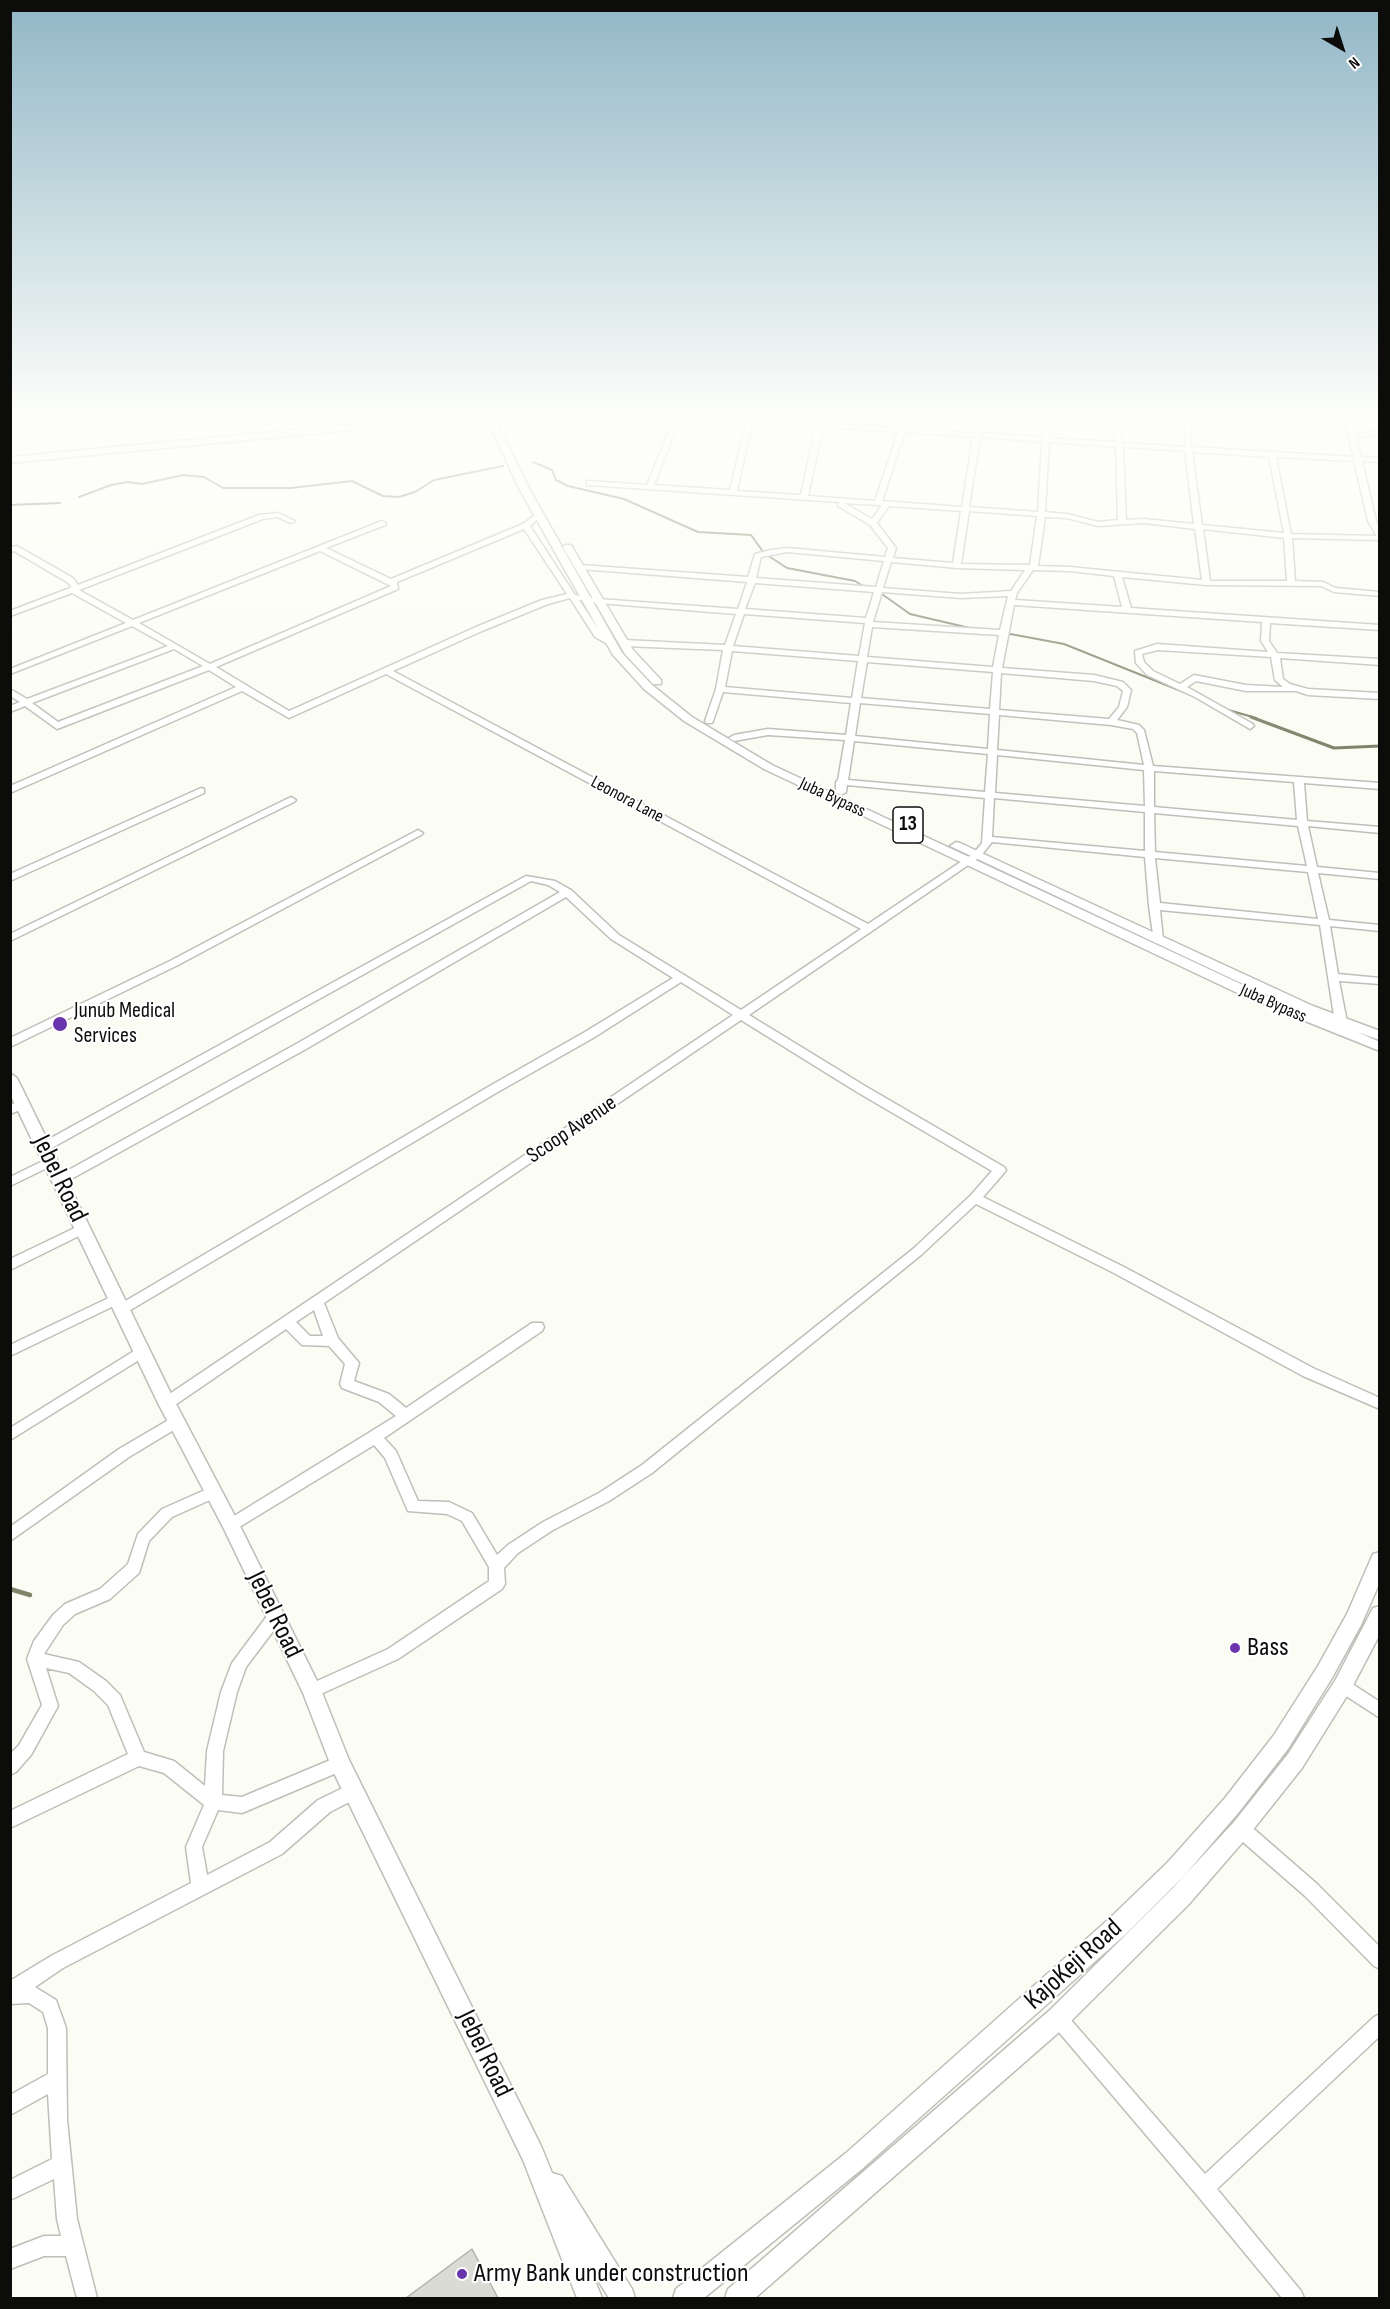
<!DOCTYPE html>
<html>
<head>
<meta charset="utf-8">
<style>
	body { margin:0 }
	#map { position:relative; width:1390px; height:2309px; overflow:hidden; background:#fbfdf5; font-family:"Sofia Sans Condensed",sans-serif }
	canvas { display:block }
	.frame { position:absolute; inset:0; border:12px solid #0c0d0b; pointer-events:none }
	.north { position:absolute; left:1312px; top:18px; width:60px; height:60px; -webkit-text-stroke:4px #fff; paint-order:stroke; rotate:141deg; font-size:16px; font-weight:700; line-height:24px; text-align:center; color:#0c0d0b }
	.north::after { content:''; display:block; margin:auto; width:21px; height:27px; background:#0c0d0b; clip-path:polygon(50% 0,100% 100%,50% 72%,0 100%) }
</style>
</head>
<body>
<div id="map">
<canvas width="1390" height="2309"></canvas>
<div class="frame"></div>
<div class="north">N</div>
</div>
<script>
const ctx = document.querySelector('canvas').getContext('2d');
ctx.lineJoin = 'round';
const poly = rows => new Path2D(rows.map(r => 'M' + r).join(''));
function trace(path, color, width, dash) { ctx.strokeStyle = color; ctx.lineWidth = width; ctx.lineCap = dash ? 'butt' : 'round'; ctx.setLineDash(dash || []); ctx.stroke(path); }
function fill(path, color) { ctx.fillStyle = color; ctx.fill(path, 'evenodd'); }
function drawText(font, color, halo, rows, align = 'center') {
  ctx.font = font + ' "Sofia Sans Condensed",sans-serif'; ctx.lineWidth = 4.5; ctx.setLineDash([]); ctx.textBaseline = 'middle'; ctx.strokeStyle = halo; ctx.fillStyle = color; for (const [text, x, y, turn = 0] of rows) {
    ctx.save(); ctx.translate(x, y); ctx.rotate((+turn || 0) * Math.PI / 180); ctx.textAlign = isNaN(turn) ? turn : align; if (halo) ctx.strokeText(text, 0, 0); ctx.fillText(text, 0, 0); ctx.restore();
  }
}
const streamFar2 = poly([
	[533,462,552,470,556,480,568,486,624,499,698,532,751,535,764,553,787,568,855,581,866,588],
	[79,497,111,485,128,482,142,484,183,475,204,477,223,488,291,488,352,481,383,496,399,497,415,492,434,480,503,466],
	[10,505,60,503],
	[879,592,910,614,974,629],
	[1005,633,1064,644,1196,697],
	[1225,709,1256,718]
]);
const streamFar1 = poly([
	[1251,717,1334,748,1380,746]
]);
const stream = poly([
	[10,1589,30,1595]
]);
const building = poly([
	[472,2249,498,2298,406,2298,472,2249]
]);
const minor = poly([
	[674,418,680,418,654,485,730,490,746,422,724,420,721,418,817,422,818,418,824,418,824,423,898,428,897,418,903,418,905,428,973,433,976,418,982,418,980,433,1042,437,1044,418,1050,418,1049,438,1115,442,1115,418,1121,418,1122,443,1185,447,1185,418,1191,418,1191,447,1354,457,1343,418,1349,418,1355,433,1380,431,1380,435,1356,437,1361,457,1380,458,1380,462,1362,461,1376,521,1380,528,1380,540,1292,538,1295,581,1323,582,1336,588,1380,592,1380,596,1334,592,1321,586,1206,585,1122,577,1131,608,1380,625,1380,630,1270,623,1269,641,1277,653,1380,659,1380,665,1280,658,1283,679,1290,684,1308,689,1380,693,1380,699,1308,695,1296,691,1246,691,1196,681,1187,687,1253,724,1254,726,1250,729,1195,697,1147,675,1136,663,1135,651,1157,644,1268,652,1261,641,1262,622,1014,605,1002,668,1094,675,1123,682,1131,690,1127,707,1117,720,1139,725,1144,730,1153,766,1380,783,1380,789,1304,783,1307,821,1380,827,1380,833,1308,826,1317,867,1380,873,1380,879,1318,873,1329,920,1380,925,1380,931,1330,926,1338,974,1380,978,1380,984,1339,981,1347,1022,1345,1025,1337,1025,1335,1022,1320,925,1160,910,1163,940,1158,943,1154,942,1149,906,1145,857,992,842,980,857,749,1015,865,1086,1004,1167,1006,1170,1004,1173,983,1197,1124,1267,1313,1368,1380,1398,1380,1409,1303,1376,1114,1273,976,1204,921,1255,652,1473,609,1501,553,1530,518,1553,504,1568,505,1584,502,1589,398,1659,312,1698,306,1696,304,1691,306,1686,388,1649,489,1581,489,1567,462,1521,447,1514,408,1511,385,1458,374,1445,236,1529,231,1531,226,1529,224,1525,226,1521,396,1416,379,1402,342,1388,340,1384,345,1364,329,1346,302,1345,286,1329,172,1407,167,1408,162,1407,160,1403,162,1399,733,1015,681,982,593,1038,496,1093,122,1315,117,1314,115,1310,117,1306,488,1087,585,1032,673,978,611,939,566,897,306,1049,64,1183,56,1183,54,1180,56,1177,298,1043,560,892,548,885,531,881,48,1150,40,1150,38,1147,40,1144,526,876,555,881,571,890,619,935,741,1010,861,929,386,674,289,718,242,691,10,793,10,786,236,687,209,670,57,729,25,706,10,712,10,706,20,702,10,696,10,689,27,699,168,646,132,626,10,674,10,669,126,623,72,593,10,616,10,611,70,588,71,586,67,582,14,551,10,552,10,547,17,546,73,578,78,585,259,515,278,513,295,521,291,523,277,517,263,519,79,590,133,620,382,521,386,523,385,525,326,548,391,579,523,524,539,512,543,514,530,526,575,595,598,599,738,609,747,582,580,569,576,567,580,565,748,577,755,554,771,550,787,548,885,557,888,548,870,525,838,506,839,502,587,485,587,481,590,481,647,485,674,418],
	[752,422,816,426,801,495,737,491,752,422],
	[823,427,898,432,875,501,808,496,823,427],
	[905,432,973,437,962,507,882,501,905,432],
	[980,437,1042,442,1038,512,969,507,980,437],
	[1049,442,1116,447,1118,520,1098,522,1067,514,1045,512,1049,442],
	[1123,447,1185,451,1194,524,1144,519,1126,520,1123,447],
	[1192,452,1269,457,1284,533,1202,525,1192,452],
	[1276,457,1354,461,1368,521,1377,536,1291,534,1276,457],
	[844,503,878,505,882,505,872,519,844,503],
	[889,506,961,511,953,563,893,558,896,548,877,523,889,506],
	[969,511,1037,516,1030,565,961,564,969,511],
	[1045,517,1067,518,1098,526,1144,523,1195,529,1202,580,1070,567,1038,566,1045,517],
	[524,529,567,594,542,600,476,627,289,711,216,667,398,589,397,582,524,529],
	[1203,529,1284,538,1287,581,1210,581,1203,529],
	[320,551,391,586,210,664,139,623,320,551],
	[787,552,884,561,876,587,756,578,761,557,787,552],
	[891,562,957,568,1025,570,1011,591,961,594,883,588,891,562],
	[1033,570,1070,571,1114,576,1122,607,1015,600,1017,593,1033,570],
	[755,583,874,592,866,618,745,609,755,583],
	[882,592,961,598,1008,596,1000,630,873,622,882,592],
	[570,598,595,637,611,646,615,643,614,641,601,633,579,600,598,603,736,614,725,645,624,640,620,643,624,646,723,650,716,689,705,721,706,723,712,723,713,721,723,692,851,703,846,735,768,729,734,735,729,738,734,741,768,735,845,740,838,780,836,782,836,792,841,795,846,792,847,785,985,798,982,843,974,853,868,924,393,671,482,631,548,604,570,598],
	[744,614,865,623,859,656,733,646,744,614],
	[872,627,999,635,993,667,867,657,872,627],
	[174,649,203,666,58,722,32,703,174,649],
	[1158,650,1271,657,1275,680,1283,687,1246,685,1194,675,1180,684,1153,671,1144,662,1142,654,1158,650],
	[732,651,858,661,852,698,725,687,732,651],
	[867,662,993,672,990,709,861,698,867,662],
	[1001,673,1094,681,1117,686,1123,691,1119,707,1109,719,999,710,1001,673],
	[860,703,990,714,988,749,855,736,860,703],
	[999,715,1111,725,1133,729,1137,733,1144,765,997,750,999,715],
	[854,741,988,754,985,792,848,780,854,741],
	[997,755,1144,770,1145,806,995,793,997,755],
	[1154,771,1294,782,1297,820,1154,807,1154,771],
	[994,798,1145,812,1145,851,992,837,994,798],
	[1154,813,1298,826,1307,866,1155,852,1154,813],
	[1155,858,1308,872,1318,919,1160,903,1155,858],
	[741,1020,857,1092,992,1171,971,1195,913,1249,642,1465,599,1493,543,1522,508,1545,497,1555,472,1513,449,1502,418,1501,396,1451,384,1438,542,1331,544,1327,542,1323,532,1323,406,1408,389,1394,354,1381,359,1363,338,1338,324,1303,741,1020],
	[314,1310,323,1336,310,1336,296,1322,314,1310],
	[201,788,204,789,204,793,10,881,10,874,201,788],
	[291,797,296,800,294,802,10,941,10,934,291,797],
	[418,830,423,833,421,835,178,965,10,1047,10,1038,170,961,418,830],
	[23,1100,29,1104,27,1107,10,1114,10,1105,23,1100],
	[51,1157,55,1158,57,1161,55,1164,10,1186,10,1177,51,1157],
	[83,1224,87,1226,89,1229,87,1232,10,1270,10,1259,83,1224],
	[117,1294,122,1296,124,1299,122,1302,10,1356,10,1345,117,1294],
	[142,1346,147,1347,149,1351,147,1355,10,1440,10,1428,142,1346],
	[177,1415,182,1417,184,1421,182,1425,129,1457,10,1541,10,1527,119,1449,177,1415],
	[214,1486,219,1488,221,1492,219,1496,172,1517,149,1541,139,1573,110,1599,75,1614,63,1625,44,1654,79,1662,106,1681,120,1695,144,1752,174,1761,205,1786,207,1751,221,1692,232,1663,270,1612,275,1610,280,1612,283,1617,280,1622,246,1667,237,1692,223,1751,222,1795,242,1797,340,1756,346,1759,348,1764,346,1769,242,1813,218,1810,202,1847,207,1875,270,1842,318,1800,353,1783,359,1785,361,1791,359,1797,330,1812,282,1854,63,1968,35,1987,56,2000,66,2028,67,2120,77,2219,97,2298,77,2298,66,2256,44,2256,10,2269,10,2249,44,2236,61,2236,57,2219,54,2179,10,2200,10,2180,52,2159,48,2094,10,2115,10,2095,48,2074,48,2028,43,2012,29,2003,10,2004,10,1981,51,1956,191,1883,186,1847,204,1805,164,1773,139,1766,10,1828,10,1811,128,1754,108,1705,94,1691,69,1673,46,1668,58,1706,31,1755,16,1772,10,1775,10,1754,19,1745,42,1705,27,1659,34,1641,53,1615,65,1604,100,1589,128,1564,138,1534,162,1509,214,1486],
	[1343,1678,1380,1702,1380,1718,1337,1690,1335,1685,1337,1680,1343,1678],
	[1241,1821,1247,1823,1317,1884,1380,1947,1380,1969,1374,1966,1305,1896,1235,1835,1233,1829,1235,1823,1241,1821],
	[1058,2009,1064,2012,1205,2174,1374,2017,1380,2014,1380,2036,1217,2189,1301,2291,1304,2298,1282,2298,1197,2195,1052,2024,1049,2018,1052,2012,1058,2009]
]);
const major = poly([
	[418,418,448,418,444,421,10,463,10,457,418,418],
	[486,418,494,418,531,492,622,653,652,685,692,717,772,765,1258,992,1275,999,950,846,956,842,960,843,1313,1006,1380,1031,1380,1040,1357,1032,1380,1042,1380,1051,1248,998,764,769,684,721,644,689,613,655,521,492,486,418],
	[565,545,571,545,633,650,661,680,661,684,653,684,625,654,563,547,565,545],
	[10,1073,17,1078,175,1402,237,1520,319,1685,349,1760,541,2146,552,2173,562,2176,632,2289,635,2298,609,2298,589,2266,602,2298,577,2298,523,2160,333,1771,303,1693,224,1529,158,1403,10,1094,10,1073],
	[1380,1552,1380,1582,1361,1625,1332,1678,1288,1749,1239,1812,1184,1876,1127,1933,862,2169,704,2298,673,2298,676,2289,846,2153,1111,1917,1168,1862,1225,1798,1274,1735,1318,1666,1347,1614,1373,1554,1380,1552],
	[1380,1606,1380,1634,1350,1691,1302,1768,1248,1836,1189,1904,1066,2026,755,2298,725,2298,728,2289,1050,2010,1173,1888,1234,1822,1288,1754,1336,1679,1373,1608,1380,1606]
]);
const markers = [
	[60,1024,8,"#6935ac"],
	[1235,1648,6,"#6935ac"],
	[462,2274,6,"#6935ac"]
];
const farStreetnames = [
	["Juba Bypass",832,798,25],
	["Leonora Lane",627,800,28],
	["Juba Bypass",1273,1004,24]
];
const shields = [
	[908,825,30]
];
const shieldNames = [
	["13",908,825]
];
const poiNames = [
	["Junub Medical",74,1011],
	["Services",74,1036]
];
const streetNames = [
	["Scoop Avenue",572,1130,-34]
];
const nearStreetnames = [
	["Jebel Road",59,1179,64],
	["Jebel Road",274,1615,64],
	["KajoKeji Road",1074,1965,-42],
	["Jebel Road",484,2054,64]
];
const nearPoinames = [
	["Bass",1247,1648],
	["Army Bank under construction",474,2274]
];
trace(streamFar2, '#7e856b', 2);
trace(streamFar1, '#7e856b', 3);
trace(stream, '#7e856b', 4.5);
fill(building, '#d9dbd4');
trace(building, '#b0b2ab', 1.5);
trace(minor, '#bdbfb8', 3);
trace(major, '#bdbfb8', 3);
fill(minor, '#fff');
fill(major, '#fff');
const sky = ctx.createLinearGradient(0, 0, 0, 741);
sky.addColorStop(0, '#91b6c6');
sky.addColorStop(0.56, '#fdfefa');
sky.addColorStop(1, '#fdfefa00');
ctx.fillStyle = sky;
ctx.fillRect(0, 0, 1390, 741);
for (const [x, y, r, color] of markers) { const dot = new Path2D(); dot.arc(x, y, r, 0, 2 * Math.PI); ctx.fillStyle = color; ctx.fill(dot); trace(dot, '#fff', 2); }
drawText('18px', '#0c0d0b', '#fff', farStreetnames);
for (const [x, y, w] of shields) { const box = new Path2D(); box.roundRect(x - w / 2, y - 18, w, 36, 4.5); ctx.fillStyle = '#fff'; ctx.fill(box); trace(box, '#0c0d0b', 1.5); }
drawText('bold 21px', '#0c0d0b', null, shieldNames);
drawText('22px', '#0c0d0b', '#fff', poiNames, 'left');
drawText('22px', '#0c0d0b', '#fff', streetNames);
drawText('27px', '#0c0d0b', '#fff', nearStreetnames);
drawText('27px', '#0c0d0b', '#fff', nearPoinames, 'left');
</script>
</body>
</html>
